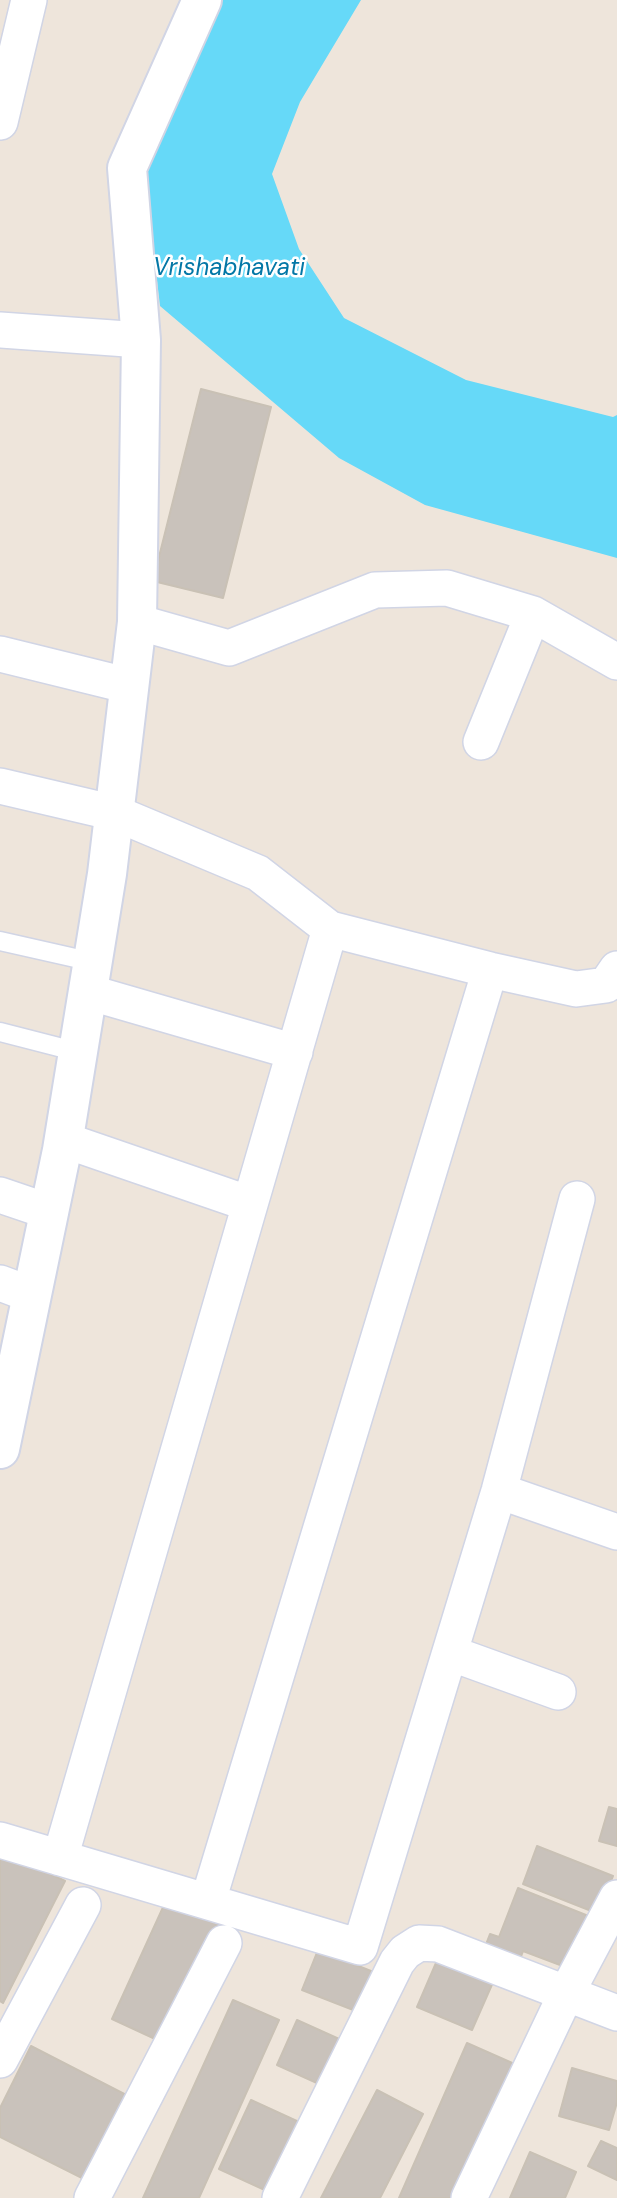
<!DOCTYPE html>
<html>
<head>
<meta charset="utf-8">
<style>
	body { margin:0 }
	canvas { display:block; background:#eee5db }
</style>
</head>
<body>
<canvas width="617" height="2198"></canvas>
<script>
const ctx = document.querySelector('canvas').getContext('2d');
ctx.lineJoin = 'round';
function fill(path, color) { ctx.fillStyle = color; ctx.fill(path, 'evenodd'); }
const poly = rows => new Path2D(rows.map(r => 'M' + r).join(''));
function trace(path, color, width, dash) { ctx.strokeStyle = color; ctx.lineWidth = width; ctx.lineCap = dash ? 'butt' : 'round'; ctx.setLineDash(dash || []); ctx.stroke(path); }
function drawText(font, color, halo, rows, align = 'center') {
  ctx.font = font + ' "DM Sans",sans-serif'; ctx.lineWidth = 5; ctx.setLineDash([]); ctx.textBaseline = 'middle'; ctx.strokeStyle = halo; ctx.fillStyle = color; for (const [text, x, y, turn = 0] of rows) {
    ctx.save(); ctx.translate(x, y); ctx.rotate((+turn || 0) * Math.PI / 180); ctx.textAlign = isNaN(turn) ? turn : align; if (halo) ctx.strokeText(text, 0, 0); ctx.fillText(text, 0, 0); ctx.restore();
  }
}
const water = poly([
	[223,0,361,0,300,102,272,174,299,249,344,318,466,380,613,417,617,415,617,558,425,505,339,458,160,306,145,177]
]);
const building = poly([
	[201,389,271,407,223,598,153,581,201,389],
	[609,1807,617,1809,617,1846,599,1841,609,1807],
	[537,1846,613,1876,599,1914,523,1884,537,1846],
	[2,1850,65,1881,3,2003,0,2001,0,1854,2,1850],
	[518,1888,596,1919,576,1971,523,1951,518,1965,483,1952,490,1934,499,1937,518,1888],
	[170,1892,224,1917,166,2044,112,2019,170,1892],
	[318,1950,376,1973,361,2013,302,1990,318,1950],
	[439,1956,494,1980,472,2030,417,2007,439,1956],
	[233,2000,279,2020,199,2198,143,2198,233,2000],
	[297,2020,348,2043,328,2088,277,2065,297,2020],
	[467,2043,519,2066,460,2198,399,2198,467,2043],
	[31,2046,134,2099,92,2183,0,2137,0,2108,31,2046],
	[572,2068,617,2081,617,2102,609,2130,559,2116,572,2068],
	[377,2090,423,2114,380,2198,321,2198,377,2090],
	[251,2100,299,2122,267,2191,219,2169,251,2100],
	[601,2141,617,2148,617,2180,588,2166,601,2141],
	[530,2152,576,2172,565,2198,510,2198,530,2152]
]);
const service = poly([
	[0,941,93,962],
	[0,1032,78,1052]
]);
const minor = poly([
	[0,122,29,0],
	[0,330,141,340],
	[137,622,229,648,375,590,447,588,533,614,617,662],
	[0,654,130,686],
	[481,742,533,614],
	[0,786,115,813,258,873,330,929],
	[490,970,576,989,606,985,617,969],
	[88,992,295,1052],
	[64,1140,250,1204],
	[0,1195,50,1212],
	[0,1283,32,1295],
	[499,1491,617,1532],
	[450,1653,558,1692],
	[0,1840,360,1947,499,1491,577,1199],
	[60,1858,330,929,490,970,208,1901],
	[0,2060,83,1905],
	[92,2198,224,1943],
	[280,2198,397,1962,405,1952,419,1943,438,1944,617,2013],
	[469,2198,566,1994,617,1898]
]);
const tertiary = poly([
	[0,1449,62,1150,107,874,137,622,141,340,127,168,202,0]
]);
const waterNames = [
	["Vrishabhavati",229,269]
];
fill(water, '#66d9f8');
fill(building, '#c9c2bb');
trace(building, '#c9c1b5', 2);
trace(service, '#d1d5e5', 21);
trace(minor, '#d1d5e5', 38);
trace(tertiary, '#d1d5e5', 42);
trace(service, '#fff', 18);
trace(minor, '#fff', 35);
trace(tertiary, '#fff', 38);
drawText('italic 24px', '#0377a6', '#fff', waterNames);
</script>
</body>
</html>
